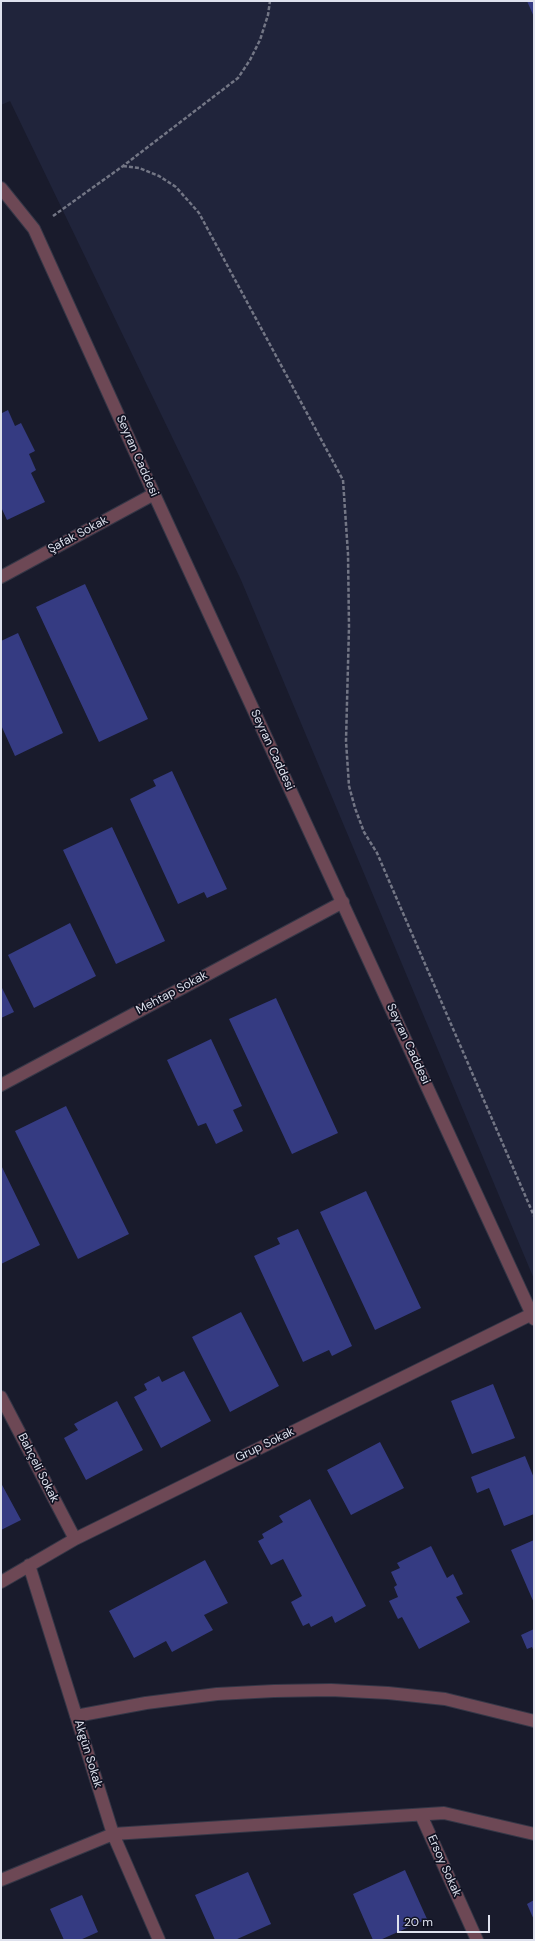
<!DOCTYPE html>
<html>
<head>
<meta charset="utf-8">
<style>
	body { margin:0 }
	#map { position:relative; width:535px; height:1941px; overflow:hidden; background:#191b2c; font-family:"DM Sans",sans-serif }
	canvas { display:block }
	.frame { position:absolute; inset:0; border:2px solid #dee1ed; pointer-events:none }
	.scale { position:absolute; left:397px; top:1915px; width:93px; height:18px; box-sizing:border-box; border:2px solid #dee1ed; border-top:0; padding-left:5px; font-size:12px; line-height:14px; white-space:nowrap; color:#dee1ed; -webkit-text-stroke:3px #101222; paint-order:stroke }
</style>
</head>
<body>
<div id="map">
<canvas width="535" height="1941"></canvas>
<div class="frame"></div>
<div class="scale">20 m</div>
</div>
<script>
const ctx = document.querySelector('canvas').getContext('2d');
ctx.lineJoin = 'round';
function fill(path, color) { ctx.fillStyle = color; ctx.fill(path, 'evenodd'); }
const poly = rows => new Path2D(rows.map(r => 'M' + r).join(''));
function trace(path, color, width, dash) { ctx.strokeStyle = color; ctx.lineWidth = width; ctx.lineCap = dash ? 'butt' : 'round'; ctx.setLineDash(dash || []); ctx.stroke(path); }
function drawText(font, color, halo, rows, align = 'center') {
  ctx.font = font + ' "DM Sans",sans-serif'; ctx.lineWidth = 3.5; ctx.setLineDash([]); ctx.textBaseline = 'middle'; ctx.strokeStyle = halo; ctx.fillStyle = color; for (const [text, x, y, turn = 0] of rows) {
    ctx.save(); ctx.translate(x, y); ctx.rotate((+turn || 0) * Math.PI / 180); ctx.textAlign = isNaN(turn) ? turn : align; if (halo) ctx.strokeText(text, 0, 0); ctx.fillText(text, 0, 0); ctx.restore();
  }
}
const built = poly([
	[1,1,534,1,534,1279,241,580,10,101,1,105]
]);
const building = poly([
	[527,1,534,1,534,17],
	[8,410,15,426,21,423,35,451,29,454,36,470,31,473,45,502,7,520,1,507,1,411,2,413],
	[85,584,148,719,99,742,36,607],
	[18,633,63,733,15,756,1,725,1,641],
	[172,771,227,889,207,898,204,892,178,904,130,799,156,786,153,780],
	[112,827,165,941,116,964,63,850],
	[70,923,96,976,34,1008,8,955],
	[1,986,14,1012,1,1018],
	[276,998,338,1133,292,1154,229,1019],
	[211,1039,242,1106,233,1110,243,1131,216,1144,206,1123,198,1126,167,1060],
	[66,1106,129,1234,78,1259,15,1131],
	[1,1165,40,1245,1,1264],
	[366,1191,421,1308,375,1330,320,1212],
	[298,1229,352,1346,332,1356,329,1350,303,1362,254,1256,280,1244,277,1238],
	[241,1312,279,1386,230,1412,192,1337],
	[184,1371,211,1421,161,1448,134,1397,147,1390,144,1384,159,1376,162,1382],
	[493,1384,515,1438,472,1454,451,1401],
	[117,1401,143,1450,86,1480,64,1438,78,1430,74,1424],
	[380,1442,404,1488,351,1515,327,1470],
	[525,1456,534,1478,534,1514,504,1526,489,1488,477,1493,471,1477],
	[1,1483,21,1520,1,1530],
	[310,1499,366,1606,335,1623,332,1616,311,1627,309,1623,303,1626,291,1602,302,1596,283,1559,271,1565,258,1541,264,1538,262,1534,283,1522,279,1516],
	[534,1540,534,1603,511,1550],
	[431,1546,447,1578,453,1574,463,1594,456,1597,470,1622,419,1649,402,1617,398,1619,389,1601,398,1597,394,1587,397,1585,391,1572,400,1568,397,1563],
	[205,1560,228,1603,204,1615,213,1630,172,1652,166,1641,134,1658,109,1611],
	[534,1629,534,1652,532,1647,527,1649,521,1635],
	[405,1870,427,1919,380,1940,373,1940,353,1894],
	[248,1872,271,1924,235,1940,215,1940,195,1895],
	[82,1895,98,1932,80,1940,64,1940,50,1909],
	[534,1900,534,1920,527,1904]
]);
const path = poly([
	[123,166,139,168,159,176,176,187,199,213,343,480,348,554,349,627,346,741,349,786,355,808,364,832,377,853,534,1216],
	[53,216,123,166,238,78,250,60,260,40,268,15,270,1]
]);
const minor = poly([
	[1,188,34,229,154,494,534,1319],
	[1,577,154,494],
	[1,1085,343,902],
	[1,1397,75,1539],
	[29,1565,113,1834,159,1940],
	[1,1582,75,1539,532,1314],
	[76,1716,146,1703,217,1694,274,1691,331,1690,388,1693,445,1699,534,1721],
	[421,1815,477,1940],
	[1,1880,113,1834,444,1813,534,1834]
]);
const streetNames = [
	["Seyran Caddesi",137,456,66],
	["Şafak Sokak",78,535,-28],
	["Seyran Caddesi",272,750,65],
	["Mehtap Sokak",172,993,-28],
	["Seyran Caddesi",408,1044,65],
	["Grup Sokak",265,1445,-26],
	["Bahçeli Sokak",38,1468,63],
	["Akgün Sokak",88,1754,73],
	["Ersoy Sokak",444,1866,66]
];
fill(built, '#20243b');
fill(building, '#353b82');
trace(minor, '#353747', 14);
trace(path, '#737685', 2.5, [4, 2]);
trace(minor, '#6d4855', 12);
drawText('12px', '#dee1ed', '#101222', streetNames);
</script>
</body>
</html>
